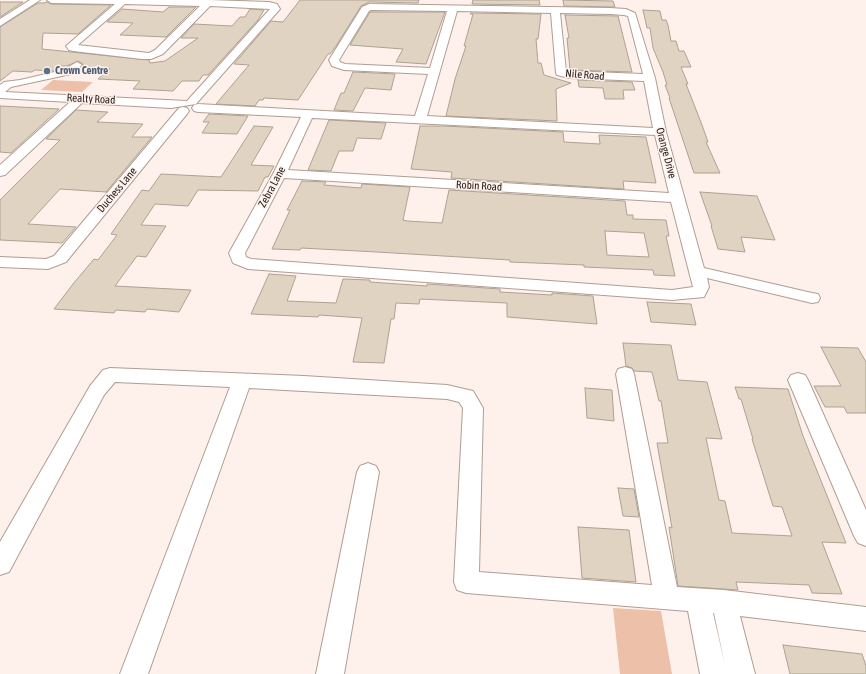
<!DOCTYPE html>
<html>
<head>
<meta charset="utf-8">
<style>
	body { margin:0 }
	canvas { display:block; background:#fef1eb }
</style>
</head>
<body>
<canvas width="866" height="674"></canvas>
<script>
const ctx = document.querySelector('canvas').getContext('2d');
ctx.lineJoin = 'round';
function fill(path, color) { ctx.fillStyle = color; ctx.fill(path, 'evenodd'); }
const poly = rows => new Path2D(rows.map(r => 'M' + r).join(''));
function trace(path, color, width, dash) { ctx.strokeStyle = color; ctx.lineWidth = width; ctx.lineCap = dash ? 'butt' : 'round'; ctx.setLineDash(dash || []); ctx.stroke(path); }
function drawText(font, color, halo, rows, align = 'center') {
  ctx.font = font + ' "Asap Condensed",sans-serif'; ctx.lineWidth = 3; ctx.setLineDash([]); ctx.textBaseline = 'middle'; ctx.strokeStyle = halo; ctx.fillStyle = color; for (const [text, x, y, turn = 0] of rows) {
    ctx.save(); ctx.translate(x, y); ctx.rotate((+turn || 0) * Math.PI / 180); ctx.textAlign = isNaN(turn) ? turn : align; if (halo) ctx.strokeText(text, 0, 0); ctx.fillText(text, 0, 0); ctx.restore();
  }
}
const green = poly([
	[53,80,93,82,82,92,41,90],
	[613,608,661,611,672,674,620,674]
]);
const building = poly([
	[300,0,419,0,418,3,369,2,361,6,336,46,330,54,328,54,298,100,264,98,263,100,259,100,255,106,216,104,249,65,234,64,271,21,283,22,300,0],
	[473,0,539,0,540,5,472,4,473,0],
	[563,0,613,1,615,7,564,6,563,0],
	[0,2,23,2,0,17,0,2],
	[47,2,51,4,111,5,78,34,43,33,42,49,149,60,150,63,165,61,198,38,181,38,194,24,232,26,240,17,245,17,250,9,264,10,258,20,208,75,203,75,199,81,182,81,173,91,133,89,140,81,98,79,110,69,82,67,83,64,78,61,67,66,61,66,54,71,35,70,32,72,13,71,0,81,0,27,38,3,44,3,47,2],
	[169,7,196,7,166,37,120,35,133,23,107,22,122,9,163,12,169,7],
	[643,10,660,11,662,20,666,20,668,25,671,41,676,41,679,51,684,51,691,67,681,67,688,84,686,84,702,125,708,142,706,142,720,173,694,173,669,98,670,98,665,85,667,85,663,72,653,48,650,28,647,28,643,10],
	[370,12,445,12,426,64,396,62,403,49,350,45,370,12],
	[471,13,541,14,538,39,536,39,538,63,541,63,544,75,571,83,556,89,557,121,446,116,455,79,466,46,464,46,473,14,470,14,471,13],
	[565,15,618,16,632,72,570,70,567,38,569,38,565,15],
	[353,72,395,74,391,90,365,88,353,111,334,110,341,93,344,93,353,72],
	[578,80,632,82,635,90,623,90,624,99,605,99,603,88,579,87,578,80],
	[0,106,59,109,11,153,0,152,0,106],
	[76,110,108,112,97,122,143,124,132,137,152,137,106,192,60,189,28,224,76,227,62,243,0,240,0,200,60,140,46,139,76,110],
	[209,114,248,116,237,134,202,133,209,122,203,122,209,114],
	[329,120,386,123,381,139,357,138,353,151,339,151,331,171,308,170,329,120],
	[254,126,273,127,251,165,274,166,268,177,265,177,258,191,198,190,188,206,155,204,141,225,166,226,146,257,137,256,115,286,191,290,179,312,147,309,145,312,116,310,114,313,54,309,73,284,94,259,98,260,117,235,111,234,142,190,149,191,161,174,221,177,254,126],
	[420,126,444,126,563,132,564,142,600,144,599,135,646,137,656,183,623,181,624,189,451,178,452,172,411,169,420,126],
	[302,181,326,182,324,185,361,188,362,184,410,187,403,220,407,221,442,223,449,190,625,201,627,215,633,215,633,219,666,220,669,236,666,236,675,276,654,275,653,270,584,267,584,265,510,262,510,260,377,252,301,248,300,250,272,249,290,210,287,210,302,181],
	[605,231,644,233,649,257,607,255,605,231],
	[700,192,757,196,775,240,741,237,745,252,718,249,711,226,712,226,700,192],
	[269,274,296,276,287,301,336,303,343,279,370,280,370,282,427,286,427,284,500,289,500,292,552,295,552,293,593,296,597,324,507,317,507,303,420,299,419,304,396,303,394,319,391,319,384,363,353,362,362,318,319,315,318,317,251,314,269,274],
	[647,302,691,304,696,325,651,322,647,302],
	[623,343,671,345,678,380,707,382,722,439,706,438,719,500,725,501,732,533,792,536,782,507,773,506,752,439,753,439,741,399,739,399,735,387,788,389,803,436,846,543,822,542,842,594,812,593,809,585,736,582,738,590,678,586,669,527,672,528,657,443,668,443,661,401,659,401,652,372,634,371,632,368,626,366,623,343],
	[821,347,858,348,866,362,866,413,847,413,844,407,825,407,814,386,841,386,821,347],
	[585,388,612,390,614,421,587,418,585,388],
	[618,488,634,489,639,517,623,516,618,488],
	[578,527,629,530,636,582,582,578,578,527],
	[783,645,862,654,866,666,866,674,790,674,783,645]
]);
const minor = poly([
	[30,0,40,0,0,26,0,19,30,0],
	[47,0,208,0,269,2,277,4,280,9,196,104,171,108,82,103,5,175,0,176,0,165,70,102,0,98,0,85,4,82,20,80,63,70,77,62,82,65,71,74,11,87,5,92,187,101,270,9,210,6,163,54,151,59,142,59,73,51,69,50,66,46,115,4,51,3,47,0],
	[125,4,200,6,155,50,149,53,78,45,125,4],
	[369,4,610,8,626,9,635,13,655,78,666,132,704,268,812,293,818,294,820,298,818,302,812,303,707,278,709,287,704,297,672,300,248,269,233,263,229,253,273,174,301,117,198,112,194,111,192,108,194,105,198,104,415,116,428,74,344,70,332,66,329,60,362,7,369,4],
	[371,10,447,11,430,68,345,64,340,62,339,60,369,11,371,10],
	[457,11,551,13,556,73,557,75,569,78,644,81,653,128,427,116,457,11],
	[560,13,610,14,624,15,628,16,643,74,566,71,560,13],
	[312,118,655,135,669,193,288,170,312,118],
	[284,178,671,202,693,287,672,290,251,259,246,257,245,253,284,178],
	[183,107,187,108,189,111,187,114,66,262,48,269,0,267,0,257,46,259,54,256,179,108,183,107],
	[625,367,632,369,634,374,677,587,724,590,866,607,866,631,740,616,755,674,700,674,688,611,466,593,457,590,454,582,463,408,459,402,447,399,249,388,148,674,120,674,230,387,115,382,104,395,9,572,0,575,0,542,90,386,103,370,110,368,304,376,447,385,473,391,483,408,479,572,652,585,616,374,618,369,625,367],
	[713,613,714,613,725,665,713,613],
	[798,373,805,375,808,380,866,510,866,546,858,543,854,536,788,380,791,375,798,373],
	[368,463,376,466,379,472,344,674,316,674,357,472,360,466,368,463]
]);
const markers = [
	[47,71,4,"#5c6f8a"]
];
const farServicenames = [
	["Crown Centre",55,71]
];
const farStreetnames = [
	["Nile Road",585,75,5],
	["Realty Road",91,99,3],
	["Orange Drive",666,153,75],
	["Robin Road",479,186,3],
	["Zebra Lane",272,187,-62],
	["Duchess Lane",117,190,-50]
];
fill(green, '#ecc0a9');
fill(building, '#e0d3c2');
trace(building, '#ada291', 1);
trace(minor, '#b19d93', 2);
fill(minor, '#fff');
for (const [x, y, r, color] of markers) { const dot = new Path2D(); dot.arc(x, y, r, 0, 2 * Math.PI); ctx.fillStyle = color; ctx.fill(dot); trace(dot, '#fef1eb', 1.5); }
drawText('bold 11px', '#4e5e75', '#fef1eb', farServicenames, 'left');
drawText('11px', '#251d1a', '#fef1eb', farStreetnames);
</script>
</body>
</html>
